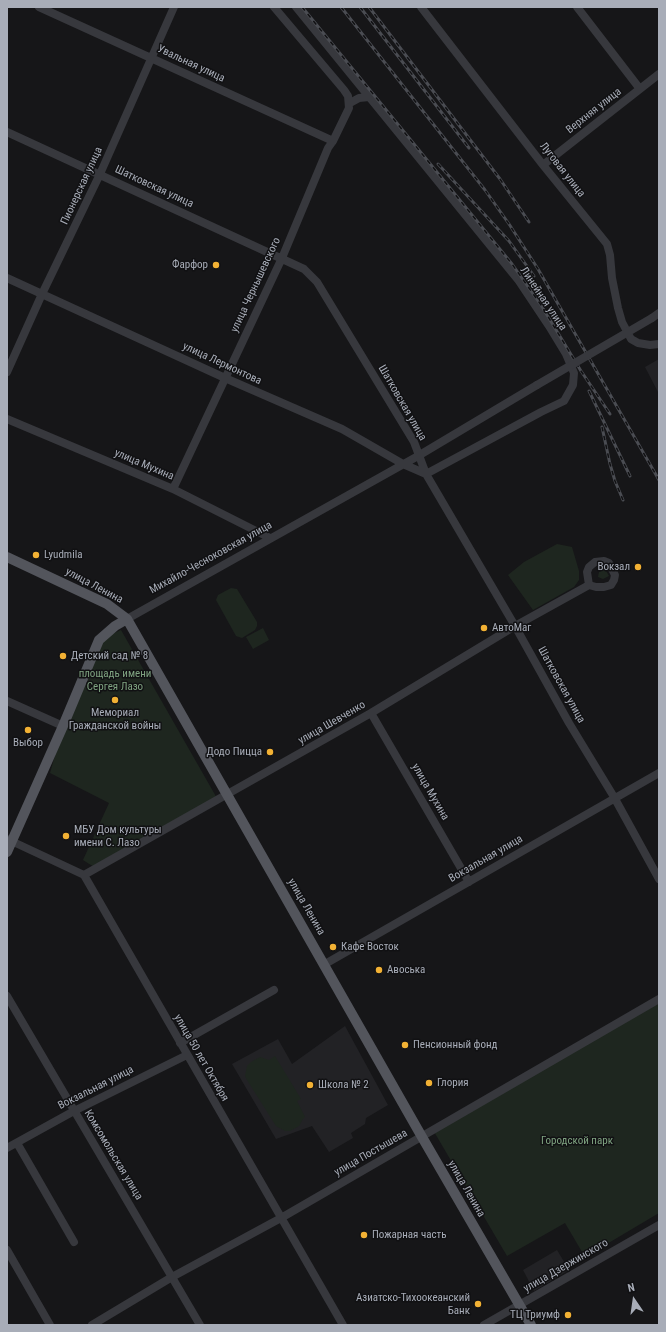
<!DOCTYPE html>
<html>
<head>
<meta charset="utf-8">
<style>
	body { margin:0 }
	#map { position:relative; width:666px; height:1332px; overflow:hidden; background:#161618; font-family:"Roboto Condensed",sans-serif }
	canvas { display:block }
	.frame { position:absolute; inset:0; border:8px solid #a8adb8; pointer-events:none }
	.north { position:absolute; left:614px; top:1280px; width:40px; height:40px; -webkit-text-stroke:3px #111113; paint-order:stroke; rotate:347deg; font-size:11px; font-weight:700; line-height:16px; text-align:center; color:#a8adb8 }
	.north::after { content:''; display:block; margin:auto; width:14px; height:18px; background:#a8adb8; clip-path:polygon(50% 0,100% 100%,50% 72%,0 100%) }
</style>
</head>
<body>
<div id="map">
<canvas width="666" height="1332"></canvas>
<div class="frame"></div>
<div class="north">N</div>
</div>
<script>
const ctx = document.querySelector('canvas').getContext('2d');
ctx.lineJoin = 'round';
function fill(path, color) { ctx.fillStyle = color; ctx.fill(path, 'evenodd'); }
const poly = rows => new Path2D(rows.map(r => 'M' + r).join(''));
function trace(path, color, width, dash) { ctx.strokeStyle = color; ctx.lineWidth = width; ctx.lineCap = dash ? 'butt' : 'round'; ctx.setLineDash(dash || []); ctx.stroke(path); }
function drawText(font, color, halo, rows, align = 'center') {
  ctx.font = font + ' "Roboto Condensed",sans-serif'; ctx.lineWidth = 3; ctx.setLineDash([]); ctx.textBaseline = 'middle'; ctx.strokeStyle = halo; ctx.fillStyle = color; for (const [text, x, y, turn = 0] of rows) {
    ctx.save(); ctx.translate(x, y); ctx.rotate((+turn || 0) * Math.PI / 180); ctx.textAlign = isNaN(turn) ? turn : align; if (halo) ctx.strokeText(text, 0, 0); ctx.fillText(text, 0, 0); ctx.restore();
  }
}
const built = poly([
	[659,359,659,394,645,367],
	[345,1026,388,1105,366,1118,365,1124,351,1133,353,1138,329,1152,312,1126,276,1139,232,1064,278,1039,292,1064],
	[557,1250,569,1270,534,1291,523,1270]
]);
const green = poly([
	[557,544,572,547,579,571,579,580,574,587,533,610,508,575,524,562],
	[605,569,609,576,603,579,598,577,599,572],
	[231,588,237,589,257,622,257,626,255,630,242,638,236,636,216,600,218,595],
	[263,628,269,640,253,649,246,637],
	[121,630,218,800,94,867,83,860,109,803,50,773,66,717,99,640],
	[659,999,659,1213,585,1257,565,1223,507,1256,433,1130],
	[275,1056,301,1099,297,1101,305,1117,303,1119,299,1126,290,1131,285,1131,276,1126,247,1080,245,1076,247,1066,251,1062,260,1057,269,1060]
]);
const minor = poly([
	[39,7,333,141],
	[421,7,543,165,607,244,610,255,612,278,618,308,622,322,631,339,638,343,650,345,659,344],
	[577,7,640,89],
	[350,103,359,98,369,97],
	[7,132,304,269,317,282,414,442,426,474,515,626,569,723,614,797,659,879],
	[543,165,659,74],
	[7,278,225,378,342,429,403,464,426,474,541,412,564,401,573,385,574,373,566,354,549,326,519,281,296,7],
	[652,318,659,313],
	[7,372,42,294,100,174,174,7],
	[7,419,173,489,270,538],
	[173,489,282,258,328,148,333,141,349,108,348,96,344,90,274,7],
	[127,619,418,456,537,385],
	[7,701,63,726],
	[371,713,469,882],
	[7,839,84,875,343,1325],
	[84,875,371,713,515,626,589,585,596,587,604,587,611,585,614,580,615,575,609,563,604,561,595,562,589,567,587,572,589,585],
	[325,964,659,773],
	[7,996,200,1325],
	[180,1043,274,990],
	[17,1143,74,1242],
	[7,1148,74,1111,187,1055],
	[7,1250,50,1325],
	[92,1325,172,1277,281,1218,659,999],
	[484,1325,659,1225]
]);
const major = poly([
	[7,557,107,604,127,619,422,1137,531,1325],
	[7,852,63,726,99,640,115,626,127,619]
]);
const rail = poly([
	[302,7,512,264,541,305,581,371,610,414],
	[341,7,485,190,509,224,538,269,659,480],
	[360,7,469,148],
	[369,7,500,179,529,222],
	[438,164,509,241,534,276],
	[589,391,630,476],
	[602,427,610,464,615,481,623,500]
]);
const minorBridge = poly([
	[537,385,652,318]
]);
const markers = [
	[216,265,4,"#f2b134"],
	[36,555,4,"#f2b134"],
	[638,567,4,"#f2b134"],
	[484,628,4,"#f2b134"],
	[63,656,4,"#f2b134"],
	[115,700,4,"#f2b134"],
	[28,730,4,"#f2b134"],
	[270,752,4,"#f2b134"],
	[66,836,4,"#f2b134"],
	[333,947,4,"#f2b134"],
	[379,970,4,"#f2b134"],
	[405,1045,4,"#f2b134"],
	[429,1083,4,"#f2b134"],
	[310,1085,4,"#f2b134"],
	[364,1235,4,"#f2b134"],
	[478,1304,4,"#f2b134"],
	[568,1315,4,"#f2b134"]
];
const streetNames = [
	["Увальная улица",191,64,25],
	["Верхняя улица",594,111,-38],
	["Луговая улица",562,170,52],
	["Пионерская улица",82,186,-65],
	["Шатковская улица",154,187,25],
	["улица Чернышевского",256,285,-65],
	["Линейная улица",543,299,56],
	["улица Лермонтова",222,364,25],
	["Шатковская улица",402,403,60],
	["улица Мухина",144,465,23],
	["Михайло-Чесноковская улица",211,558,-29],
	["улица Ленина",94,586,28],
	["Шатковская улица",561,685,61],
	["улица Шевченко",332,723,-30],
	["улица Мухина",430,792,60],
	["Вокзальная улица",486,859,-30],
	["улица Ленина",306,907,60],
	["улица 50 лет Октября",201,1058,60],
	["Вокзальная улица",96,1088,-27],
	["улица Постышева",371,1153,-30],
	["Комсомольская улица",113,1155,59],
	["улица Ленина",466,1189,60],
	["улица Дзержинского",566,1266,-30]
];
const poiNames = [
	["Фарфор",208,265,"right"],
	["Lyudmila",44,555],
	["Вокзал",630,567,"right"],
	["АвтоМаг",492,628],
	["Детский сад № 8",71,656],
	["Мемориал",115,713,"center"],
	["Гражданской войны",115,726,"center"],
	["Выбор",28,743,"center"],
	["Додо Пицца",262,752,"right"],
	["МБУ Дом культуры",74,830],
	["имени С. Лазо",74,843],
	["Кафе Восток",341,947],
	["Авоська",387,970],
	["Пенсионный фонд",413,1045],
	["Глория",437,1083],
	["Школа № 2",318,1085],
	["Пожарная часть",372,1235],
	["Азиатско-Тихоокеанский",470,1298,"right"],
	["Банк",470,1311,"right"],
	["ТЦ Триумф",560,1315,"right"]
];
const parkNames = [
	["площадь имени",115,674],
	["Сергея Лазо",115,687],
	["Городской парк",577,1141]
];
fill(built, '#222225');
fill(green, '#1e261f');
trace(minor, '#37383d', 8);
trace(major, '#53555c', 10);
trace(rail, '#4a4c52', 3);
trace(rail, '#111113', 1.5, [4.5]);
trace(minorBridge, '#37383d', 8);
for (const [x, y, r, color] of markers) { const dot = new Path2D(); dot.arc(x, y, r, 0, 2 * Math.PI); ctx.fillStyle = color; ctx.fill(dot); trace(dot, '#111113', 1.5); }
drawText('11px', '#a8adb8', '#111113', streetNames);
drawText('11px', '#a8adb8', '#111113', poiNames, 'left');
drawText('11px', '#7fa381', '#111113', parkNames);
</script>
</body>
</html>
